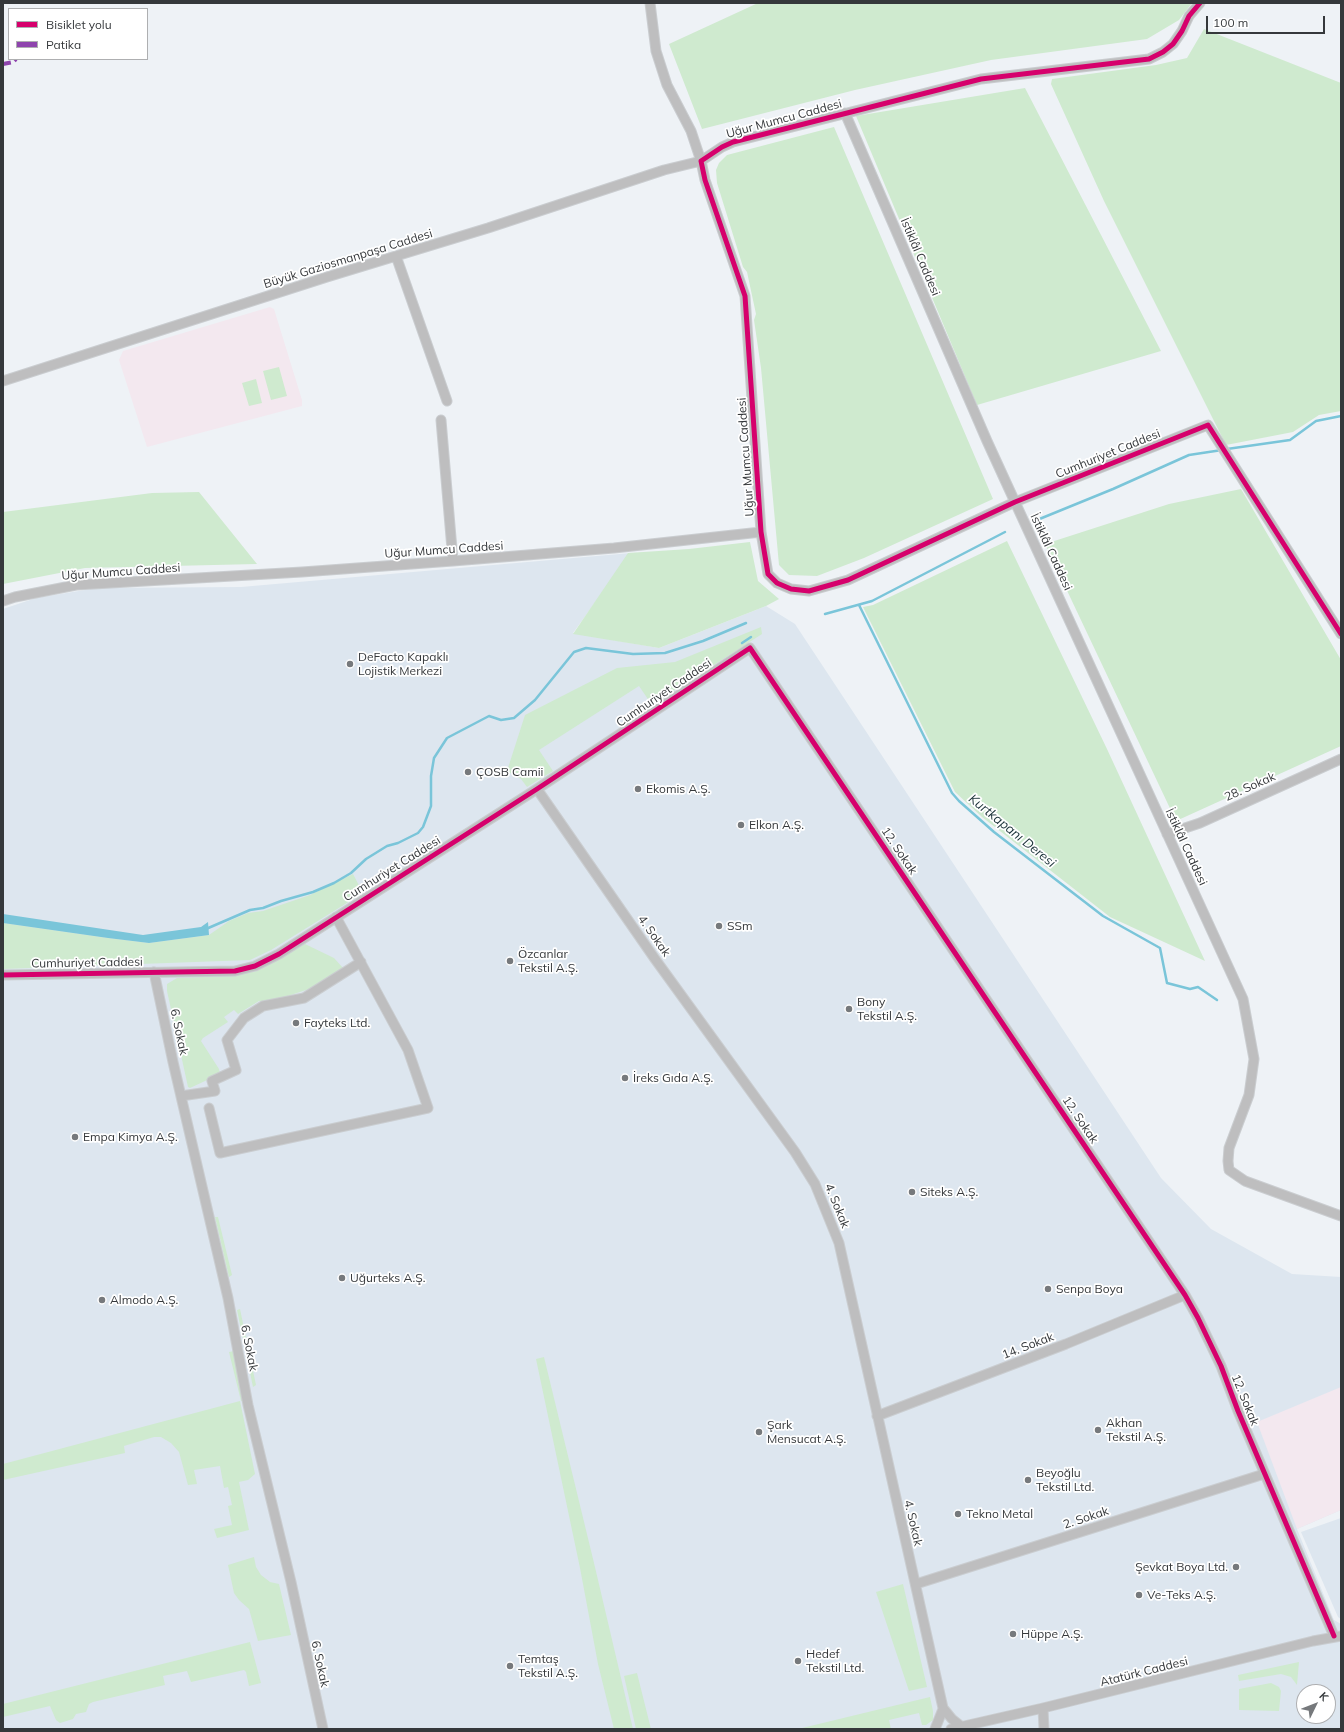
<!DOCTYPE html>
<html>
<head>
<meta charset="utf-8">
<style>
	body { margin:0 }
	#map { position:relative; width:1344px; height:1732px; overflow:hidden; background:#eef2f6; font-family:Mulish,sans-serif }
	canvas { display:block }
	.frame { position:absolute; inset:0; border:4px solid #35383b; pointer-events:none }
	.legend { position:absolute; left:8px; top:8px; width:140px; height:52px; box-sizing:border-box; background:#fff; border:1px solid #aeafb1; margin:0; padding:5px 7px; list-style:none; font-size:12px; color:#35383b }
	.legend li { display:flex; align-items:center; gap:8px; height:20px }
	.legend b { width:20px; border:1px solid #aeafb1 }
	.north { position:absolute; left:1296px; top:1684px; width:40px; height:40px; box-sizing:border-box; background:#fff; border:1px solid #aeafb1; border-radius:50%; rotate:47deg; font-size:11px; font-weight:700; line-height:16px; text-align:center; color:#35383b }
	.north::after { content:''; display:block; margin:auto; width:14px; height:18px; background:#76797c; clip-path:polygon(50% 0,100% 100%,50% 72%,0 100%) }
	.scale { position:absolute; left:1206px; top:16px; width:119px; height:18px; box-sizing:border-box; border:2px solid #35383b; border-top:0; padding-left:5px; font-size:12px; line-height:14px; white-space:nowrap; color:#35383b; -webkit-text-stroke:3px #fff; paint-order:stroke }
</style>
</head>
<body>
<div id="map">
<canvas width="1344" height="1732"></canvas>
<div class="frame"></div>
<ul class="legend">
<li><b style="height:5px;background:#d6006c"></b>Bisiklet yolu</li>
<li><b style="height:5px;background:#8e44ad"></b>Patika</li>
</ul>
<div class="north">K</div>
<div class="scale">100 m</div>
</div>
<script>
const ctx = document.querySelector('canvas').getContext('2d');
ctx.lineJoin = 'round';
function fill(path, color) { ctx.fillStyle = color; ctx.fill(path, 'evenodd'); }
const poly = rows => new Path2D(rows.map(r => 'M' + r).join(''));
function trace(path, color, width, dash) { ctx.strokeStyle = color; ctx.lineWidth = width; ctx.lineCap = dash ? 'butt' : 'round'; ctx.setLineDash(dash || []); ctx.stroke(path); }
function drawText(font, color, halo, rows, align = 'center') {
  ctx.font = font + ' Mulish,sans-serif'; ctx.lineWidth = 3.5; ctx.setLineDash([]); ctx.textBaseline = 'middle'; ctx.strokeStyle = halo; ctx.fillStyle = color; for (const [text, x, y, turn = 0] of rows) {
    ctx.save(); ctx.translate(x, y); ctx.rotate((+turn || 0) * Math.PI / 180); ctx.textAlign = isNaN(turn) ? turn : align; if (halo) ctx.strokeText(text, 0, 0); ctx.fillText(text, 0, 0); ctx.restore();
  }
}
const built = poly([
	[631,553,573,633,659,648,766,606,795,624,1161,1178,1211,1229,1292,1274,1341,1277,1341,1510,1297,1529,1334,1620,1341,1624,1341,1729,3,1729,3,609,36,598,97,588,241,587],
	[1304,1692,1328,1692,1328,1716,1304,1716],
	[1341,1518,1341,1619,1338,1617,1301,1532]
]);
const education = poly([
	[270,307,274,309,302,400,302,406,147,447,119,360,123,351],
	[1341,1387,1341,1510,1297,1529,1257,1422]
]);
const green = poly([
	[758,3,1192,3,1179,20,1147,39,991,60,855,90,702,129,669,44],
	[1204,29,1341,83,1341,411,1319,415,1293,432,1226,445,1104,201,1051,84,1052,79,1156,65,1187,58],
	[1025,88,1161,351,977,405,856,116],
	[834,127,993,499,864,558,817,576,789,575,779,565,761,368,754,320,756,314,747,272,743,267,717,183,716,170,719,163,727,155],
	[279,367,287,396,271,400,263,371],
	[256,379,262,403,249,406,242,383],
	[1241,489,1341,660,1341,746,1176,821,1045,544,1169,504],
	[199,492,257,564,85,568,3,584,3,512,152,493],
	[1007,541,1107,749,1205,961,1110,917,982,817,955,792,863,607,873,605],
	[750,542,758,581,779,599,766,606,659,648,573,634,628,553,689,549],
	[761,627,762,634,652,705,639,686,539,750,553,771,527,787,521,779,507,771,525,715,617,668,675,662],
	[353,874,363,893,271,950,250,960,3,969,3,923,108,938,149,943,209,935,229,921,248,913,263,911,310,895],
	[305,944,334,958,343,968,342,971,309,989,270,1002,259,1001,238,1014,234,1010,224,1017,228,1022,203,1038,201,1041,219,1069,220,1074,190,1088,188,1087,167,991,167,984,177,978,229,976,257,971],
	[215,1217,218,1217,232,1275,229,1277],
	[240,1309,256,1385,253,1387,237,1310],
	[234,1351,246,1400,241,1401,229,1352],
	[544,1357,594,1563,633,1729,614,1729,598,1664,580,1568,536,1359],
	[240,1401,255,1474,248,1480,239,1482,249,1530,217,1538,214,1529,232,1525,228,1506,232,1505,228,1487,224,1488,220,1466,194,1470,197,1484,188,1485,179,1452,171,1443,161,1437,154,1437,124,1446,125,1453,3,1480,3,1464],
	[254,1557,256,1567,261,1575,270,1582,279,1584,291,1635,258,1641,249,1609,239,1600,234,1593,228,1565],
	[903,1584,927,1687,909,1691,876,1592],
	[250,1642,261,1683,249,1686,246,1672,244,1670,191,1682,187,1671,163,1676,165,1685,93,1702,89,1704,86,1712,76,1714,73,1719,60,1723,56,1720,50,1706,3,1717,3,1704],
	[1299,1662,1297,1685,1291,1677,1281,1674,1239,1681,1238,1675],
	[637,1673,651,1729,636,1729,624,1676],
	[1271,1683,1279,1687,1281,1691,1279,1711,1239,1710,1239,1689],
	[930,1697,933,1711,933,1720,926,1725,922,1725,919,1713,889,1720,891,1729,798,1729]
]);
const water = poly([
	[3,914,143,935,201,927,208,922,209,935,149,943,108,938,3,923]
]);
const stream = poly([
	[1227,449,1290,440,1316,421,1341,416],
	[1037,520,1113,489,1189,455,1222,450],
	[859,605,952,793,959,801,994,832,1103,916,1160,948,1167,983,1190,989,1198,987,1217,1000],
	[825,614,872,601,1005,532],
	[742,643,751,637],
	[206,929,250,910,263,908,281,901,313,892,334,883,351,873,366,859,387,846,398,843,418,833,423,827,431,806,431,776,434,758,447,738,489,716,501,720,514,718,535,700,574,652,586,648,633,654,665,653,703,641,746,623]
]);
const minor = poly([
	[1200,3,1189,16,1182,31,1173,44,1163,52,1149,59,981,79,733,142,722,147,701,161,705,180,745,296,761,532,768,574,777,583,791,589,809,591,848,580,1015,502,1208,425,1341,634],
	[845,113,987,441,1243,999,1254,1059,1249,1095,1229,1148,1228,1161,1229,1170,1245,1181,1341,1216],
	[396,256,447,401],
	[3,381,327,277,488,228,664,170,701,161,691,131,667,85,656,51,650,3],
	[441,420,453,561],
	[3,601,15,597,76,585,302,572,453,561,614,548,761,532],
	[537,789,655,959,795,1152,815,1184,839,1243,943,1708,952,1719,962,1727],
	[1167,834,1200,823,1341,759],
	[154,972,173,1062,228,1298,248,1405,291,1582,323,1729],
	[3,975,235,971,255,966,279,954,537,789,750,648,1185,1295,1198,1318,1221,1366,1238,1411,1334,1636],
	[181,1096,215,1091,212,1081,236,1070,227,1040,244,1018,263,1006,304,998,361,962],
	[209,1108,220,1153,428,1108,408,1050,336,917],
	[877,1416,1066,1344,1185,1295],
	[916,1584,1264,1474],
	[1043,1708,1044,1729],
	[935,1729,943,1709],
	[951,1729,1043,1708,1313,1641,1341,1636]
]);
const quiet = poly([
	[3,64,13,62,16,59]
]);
const cycleway = poly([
	[1200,3,1189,16,1182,31,1173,44,1163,52,1149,59,981,79,733,142,722,147,701,161,705,180,745,296,761,532,768,574,777,583,791,589,809,591,848,580,1015,502,1208,425,1341,634],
	[3,975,235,971,255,966,279,954,537,789,750,648,1185,1295,1198,1318,1221,1366,1238,1411,1334,1636]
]);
const markers = [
	[350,664,4,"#76797c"],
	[468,772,4,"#76797c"],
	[638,789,4,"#76797c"],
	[741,825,4,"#76797c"],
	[719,926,4,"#76797c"],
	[510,961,4,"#76797c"],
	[849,1009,4,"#76797c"],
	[296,1023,4,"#76797c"],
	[625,1078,4,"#76797c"],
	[75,1137,4,"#76797c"],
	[912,1192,4,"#76797c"],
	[342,1278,4,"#76797c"],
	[1048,1289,4,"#76797c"],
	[102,1300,4,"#76797c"],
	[1098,1430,4,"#76797c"],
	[759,1432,4,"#76797c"],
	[1028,1480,4,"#76797c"],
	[958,1514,4,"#76797c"],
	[1236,1567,4,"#76797c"],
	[1139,1595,4,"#76797c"],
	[1013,1634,4,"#76797c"],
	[798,1661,4,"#76797c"],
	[510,1666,4,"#76797c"]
];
const streetNames = [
	["Uğur Mumcu Caddesi",784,119,-15],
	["İstiklâl Caddesi",920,257,67],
	["Büyük Gaziosmanpaşa Caddesi",348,259,-17],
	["Cumhuriyet Caddesi",1108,454,-22],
	["Uğur Mumcu Caddesi",746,457,-94],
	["Uğur Mumcu Caddesi",444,550,-4],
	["İstiklâl Caddesi",1051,552,65],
	["Uğur Mumcu Caddesi",121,572,-4],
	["Cumhuriyet Caddesi",664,693,-34],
	["28. Sokak",1250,787,-24],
	["İstiklâl Caddesi",1186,847,65],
	["12. Sokak",899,851,56],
	["Cumhuriyet Caddesi",392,869,-32],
	["4. Sokak",654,936,55],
	["Cumhuriyet Caddesi",87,963,-1],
	["6. Sokak",179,1032,78],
	["12. Sokak",1080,1120,56],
	["4. Sokak",837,1206,68],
	["14. Sokak",1028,1346,-21],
	["6. Sokak",249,1348,79],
	["12. Sokak",1245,1400,68],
	["2. Sokak",1086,1518,-18],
	["4. Sokak",913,1523,77],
	["6. Sokak",320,1664,78],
	["Atatürk Caddesi",1144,1672,-14]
];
const poiNames = [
	["DeFacto Kapaklı",358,657],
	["Lojistik Merkezi",358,671],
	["ÇOSB Camii",476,772],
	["Ekomis A.Ş.",646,789],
	["Elkon A.Ş.",749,825],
	["SSm",727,926],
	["Özcanlar",518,954],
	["Tekstil A.Ş.",518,968],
	["Bony",857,1002],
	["Tekstil A.Ş.",857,1016],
	["Fayteks Ltd.",304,1023],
	["İreks Gıda A.Ş.",633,1078],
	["Empa Kimya A.Ş.",83,1137],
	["Siteks A.Ş.",920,1192],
	["Uğurteks A.Ş.",350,1278],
	["Senpa Boya",1056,1289],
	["Almodo A.Ş.",110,1300],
	["Akhan",1106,1423],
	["Tekstil A.Ş.",1106,1437],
	["Şark",767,1425],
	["Mensucat A.Ş.",767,1439],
	["Beyoğlu",1036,1473],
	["Tekstil Ltd.",1036,1487],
	["Tekno Metal",966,1514],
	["Şevkat Boya Ltd.",1228,1567,"right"],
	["Ve-Teks A.Ş.",1147,1595],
	["Hüppe A.Ş.",1021,1634],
	["Hedef",806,1654],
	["Tekstil Ltd.",806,1668],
	["Temtaş",518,1659],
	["Tekstil A.Ş.",518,1673]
];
const waterNames = [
	["Kurtkapanı Deresi",1012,831,39]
];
fill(built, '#dde6ef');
fill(education, '#f3e8ef');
fill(green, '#cfeacf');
fill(water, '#7ac5d9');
trace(stream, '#7ac5d9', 2.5);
trace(minor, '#cacdd0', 11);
trace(minor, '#bebebf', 9);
trace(quiet, '#8e44ad', 4, [8, 4]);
trace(cycleway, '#d6006c', 5);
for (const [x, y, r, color] of markers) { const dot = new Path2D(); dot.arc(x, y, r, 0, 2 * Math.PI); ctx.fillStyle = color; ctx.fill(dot); trace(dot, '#fff', 1.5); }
drawText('12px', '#35383b', '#fff', streetNames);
drawText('12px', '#35383b', '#fff', poiNames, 'left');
drawText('italic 13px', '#182f36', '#fff', waterNames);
</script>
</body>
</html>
